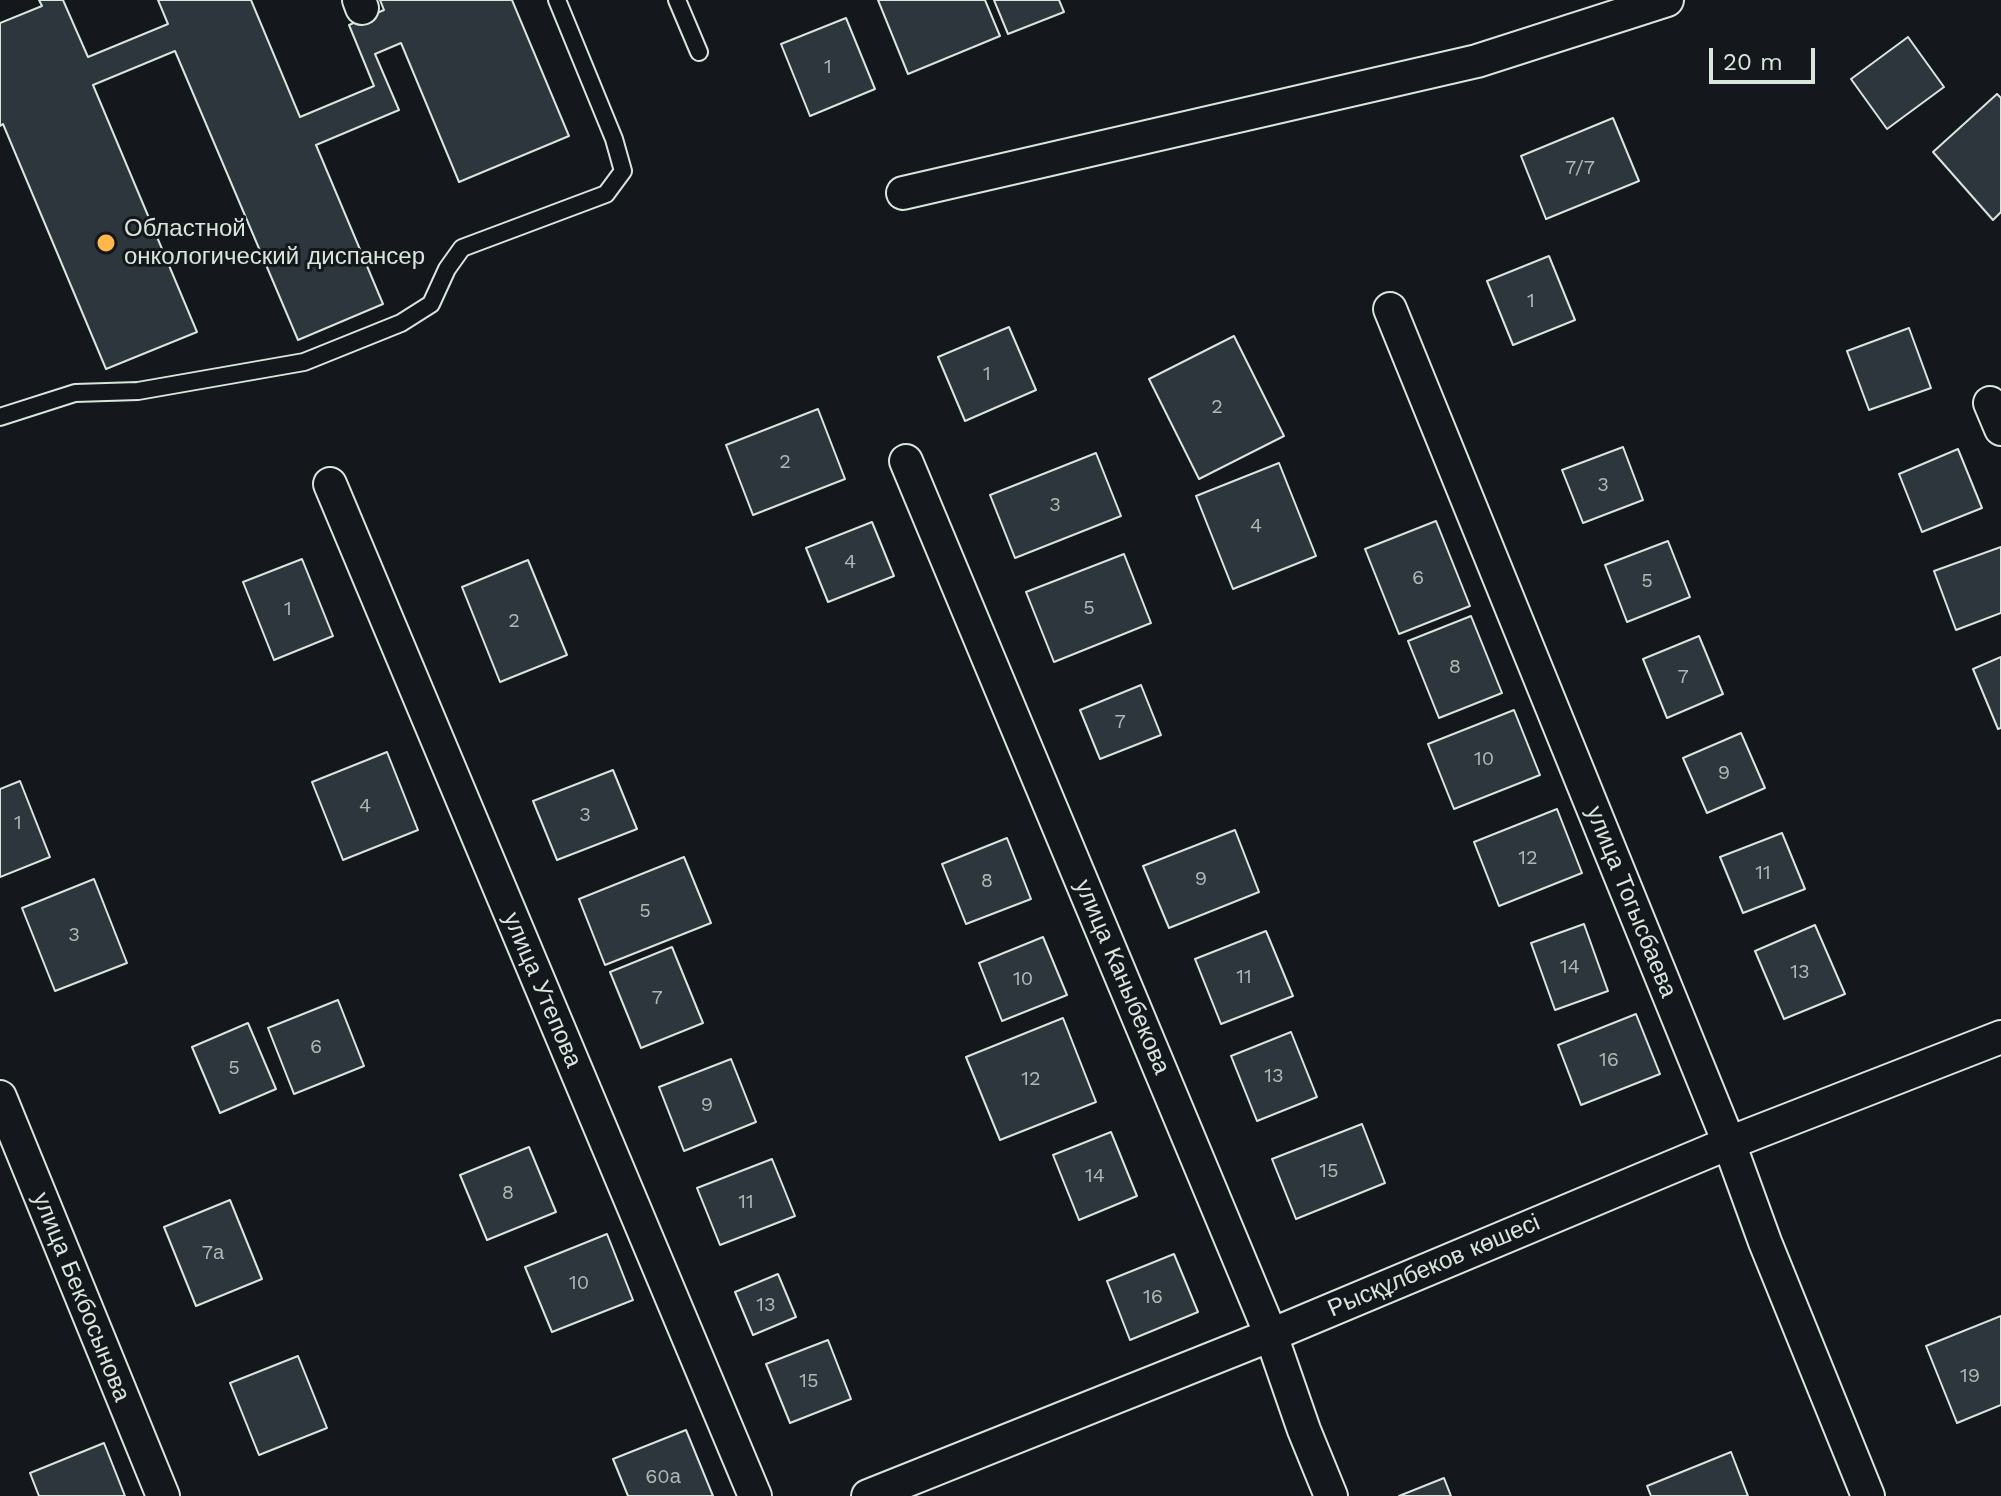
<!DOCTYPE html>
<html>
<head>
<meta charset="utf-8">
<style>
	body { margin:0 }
	#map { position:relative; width:2001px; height:1496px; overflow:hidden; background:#14181c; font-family:"Work Sans",sans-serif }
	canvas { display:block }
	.scale { position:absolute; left:1709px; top:48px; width:106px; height:36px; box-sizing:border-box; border:4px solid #d8e6dc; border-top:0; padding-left:10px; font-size:24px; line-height:28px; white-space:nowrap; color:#d8e6dc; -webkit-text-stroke:6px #14181c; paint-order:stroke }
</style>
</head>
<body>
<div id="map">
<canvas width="2001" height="1496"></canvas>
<div class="scale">20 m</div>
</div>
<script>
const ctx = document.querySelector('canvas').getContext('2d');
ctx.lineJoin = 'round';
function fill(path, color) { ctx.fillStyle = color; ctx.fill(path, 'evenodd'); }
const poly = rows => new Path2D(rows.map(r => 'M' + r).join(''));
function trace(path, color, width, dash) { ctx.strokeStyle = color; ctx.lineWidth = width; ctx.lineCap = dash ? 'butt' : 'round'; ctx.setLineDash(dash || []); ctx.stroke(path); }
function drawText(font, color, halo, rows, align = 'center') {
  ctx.font = font + ' "Work Sans",sans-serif'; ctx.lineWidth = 6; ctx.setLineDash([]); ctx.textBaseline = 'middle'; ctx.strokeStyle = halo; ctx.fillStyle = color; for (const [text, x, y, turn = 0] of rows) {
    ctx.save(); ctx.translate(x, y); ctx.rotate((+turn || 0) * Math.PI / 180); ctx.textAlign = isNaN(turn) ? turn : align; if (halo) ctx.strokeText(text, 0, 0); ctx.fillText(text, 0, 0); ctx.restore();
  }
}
const building = poly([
	[39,0,63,0,88,57,168,24,158,0,251,0,300,117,374,86,349,25,384,10,380,0,512,0,569,136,459,182,401,43,375,54,399,110,316,145,383,304,298,340,175,51,93,85,197,332,106,369,3,124,0,126,0,23,42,6,39,0],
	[878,0,985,0,1000,36,908,74,878,0],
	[994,0,1059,0,1064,12,1008,34,994,0],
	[846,18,875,89,810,116,781,44,846,18],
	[1908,37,1944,87,1887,129,1851,79,1908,37],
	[1997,94,2001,98,2001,212,1993,220,1933,152,1997,94],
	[1613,118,1639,181,1546,219,1521,156,1613,118],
	[1549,256,1575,320,1513,345,1487,281,1549,256],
	[1009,327,1036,390,965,421,938,357,1009,327],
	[1909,328,1931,388,1869,410,1847,351,1909,328],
	[1234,336,1284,436,1199,479,1149,379,1234,336],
	[818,409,845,479,753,515,726,445,818,409],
	[1623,447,1643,500,1583,523,1562,470,1623,447],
	[1958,449,1982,508,1922,532,1899,474,1958,449],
	[1096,453,1121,516,1015,558,990,495,1096,453],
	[1279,463,1316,556,1233,589,1196,496,1279,463],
	[1436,521,1470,606,1399,634,1365,549,1436,521],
	[872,522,894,576,828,602,806,548,872,522],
	[1668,541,1690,597,1627,622,1605,565,1668,541],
	[2001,547,2001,613,1956,630,1934,571,2001,547],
	[1124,554,1151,623,1054,662,1026,592,1124,554],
	[302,559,333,636,274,660,243,582,302,559],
	[528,560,567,655,500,682,462,587,528,560],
	[1471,616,1502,693,1439,718,1408,641,1471,616],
	[1699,636,1723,694,1667,718,1643,659,1699,636],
	[2001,657,2001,728,1998,729,1973,669,2001,657],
	[1141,685,1161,735,1100,759,1080,710,1141,685],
	[1514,710,1540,775,1454,809,1428,744,1514,710],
	[1741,733,1765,788,1707,813,1683,758,1741,733],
	[387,752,418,830,343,860,312,782,387,752],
	[613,770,637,829,557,860,533,801,613,770],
	[20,781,50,857,0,877,0,789,20,781],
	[1557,809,1582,873,1499,906,1474,842,1557,809],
	[1235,830,1259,892,1169,928,1143,866,1235,830],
	[1782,833,1805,889,1743,913,1720,857,1782,833],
	[1007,838,1031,899,966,924,942,864,1007,838],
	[684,857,711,923,605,965,579,899,684,857],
	[94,879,127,963,55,991,22,908,94,879],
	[1584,924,1608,991,1555,1010,1531,943,1584,924],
	[1815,925,1845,994,1784,1019,1755,951,1815,925],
	[1266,931,1293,996,1221,1024,1195,959,1266,931],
	[1043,937,1067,995,1002,1021,979,963,1043,937],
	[672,947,703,1023,641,1048,610,972,672,947],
	[338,1000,364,1066,294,1094,268,1028,338,1000],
	[1636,1014,1660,1074,1581,1105,1558,1045,1636,1014],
	[1063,1018,1096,1102,1000,1140,966,1057,1063,1018],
	[248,1023,276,1089,220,1113,192,1047,248,1023],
	[1291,1032,1317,1097,1257,1121,1231,1056,1291,1032],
	[731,1059,756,1122,684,1151,659,1087,731,1059],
	[1362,1124,1385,1183,1296,1219,1272,1159,1362,1124],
	[1111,1132,1137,1196,1079,1220,1053,1155,1111,1132],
	[529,1147,556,1212,487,1240,460,1175,529,1147],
	[772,1159,795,1216,720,1245,697,1188,772,1159],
	[230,1200,262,1279,196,1306,164,1227,230,1200],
	[607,1234,633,1300,552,1332,525,1267,607,1234],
	[1174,1254,1198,1312,1130,1340,1107,1281,1174,1254],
	[778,1274,796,1317,753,1335,735,1292,778,1274],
	[2001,1316,2001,1405,1957,1423,1926,1346,2001,1316],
	[828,1340,851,1399,790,1423,766,1364,828,1340],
	[298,1356,327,1428,259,1455,230,1383,298,1356],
	[686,1430,713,1496,628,1496,613,1459,686,1430],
	[104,1443,125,1496,39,1496,30,1473,104,1443],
	[1731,1452,1748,1496,1651,1496,1647,1486,1731,1452],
	[1444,1478,1451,1496,1399,1496,1444,1478]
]);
const service = poly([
	[677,0,699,52],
	[0,417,75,393,138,391,304,362,401,323,431,304,447,269,462,248,606,194,623,171,614,139,557,0]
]);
const minor = poly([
	[359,0,362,8],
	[903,193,1477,61,1667,0],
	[1390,309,1729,1143,1765,1242,1868,1496],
	[1990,403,2001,429],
	[906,461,1271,1335,1304,1430,1331,1496],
	[330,484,755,1496],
	[0,1097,163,1496],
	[868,1496,1271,1335,1729,1143,2001,1037]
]);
const markers = [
	[106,243,10,"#ffb74d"]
];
const numberNames = [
	["1",828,67],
	["7/7",1580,168],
	["1",1531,301],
	["1",987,374],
	["2",1217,407],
	["2",785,462],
	["3",1603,485],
	["3",1055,505],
	["4",1256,526],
	["4",850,562],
	["6",1418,578],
	["5",1647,581],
	["5",1089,608],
	["1",288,609],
	["2",514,621],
	["8",1455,667],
	["7",1683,677],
	["7",1120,722],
	["10",1484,759],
	["9",1724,773],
	["4",365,806],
	["3",585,815],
	["1",18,823],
	["12",1528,858],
	["11",1763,873],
	["9",1201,879],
	["8",987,881],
	["5",645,911],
	["3",74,935],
	["14",1570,967],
	["13",1800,972],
	["11",1244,977],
	["10",1023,979],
	["7",657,998],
	["6",316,1047],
	["16",1609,1060],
	["5",234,1068],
	["13",1274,1076],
	["12",1031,1079],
	["9",707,1105],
	["15",1329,1171],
	["14",1095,1176],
	["8",508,1193],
	["11",746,1202],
	["7а",213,1253],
	["10",579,1283],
	["16",1153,1297],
	["13",766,1305],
	["19",1970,1376],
	["15",809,1381],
	["60а",663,1477]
];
const poiNames = [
	["Областной",124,229],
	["онкологический диспансер",124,257]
];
const streetNames = [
	["улица Тогысбаева",1631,902,68],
	["улица Каныбекова",1122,977,67],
	["улица Утепова",542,990,67],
	["Рысқұлбеков көшесі",1434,1266,-23],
	["улица Бекбосынова",81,1297,68]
];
fill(building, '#2c363c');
trace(building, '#d8e6dc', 2);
trace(service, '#d8e6dc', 20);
trace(minor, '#d8e6dc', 36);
trace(service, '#14181c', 16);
trace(minor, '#14181c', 32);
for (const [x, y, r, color] of markers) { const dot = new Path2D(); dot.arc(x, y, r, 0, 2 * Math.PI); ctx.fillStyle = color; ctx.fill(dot); trace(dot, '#14181c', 3); }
drawText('20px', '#adbab4', null, numberNames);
drawText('24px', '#d8e6dc', '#14181c', poiNames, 'left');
drawText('24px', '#d8e6dc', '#14181c', streetNames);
</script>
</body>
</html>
